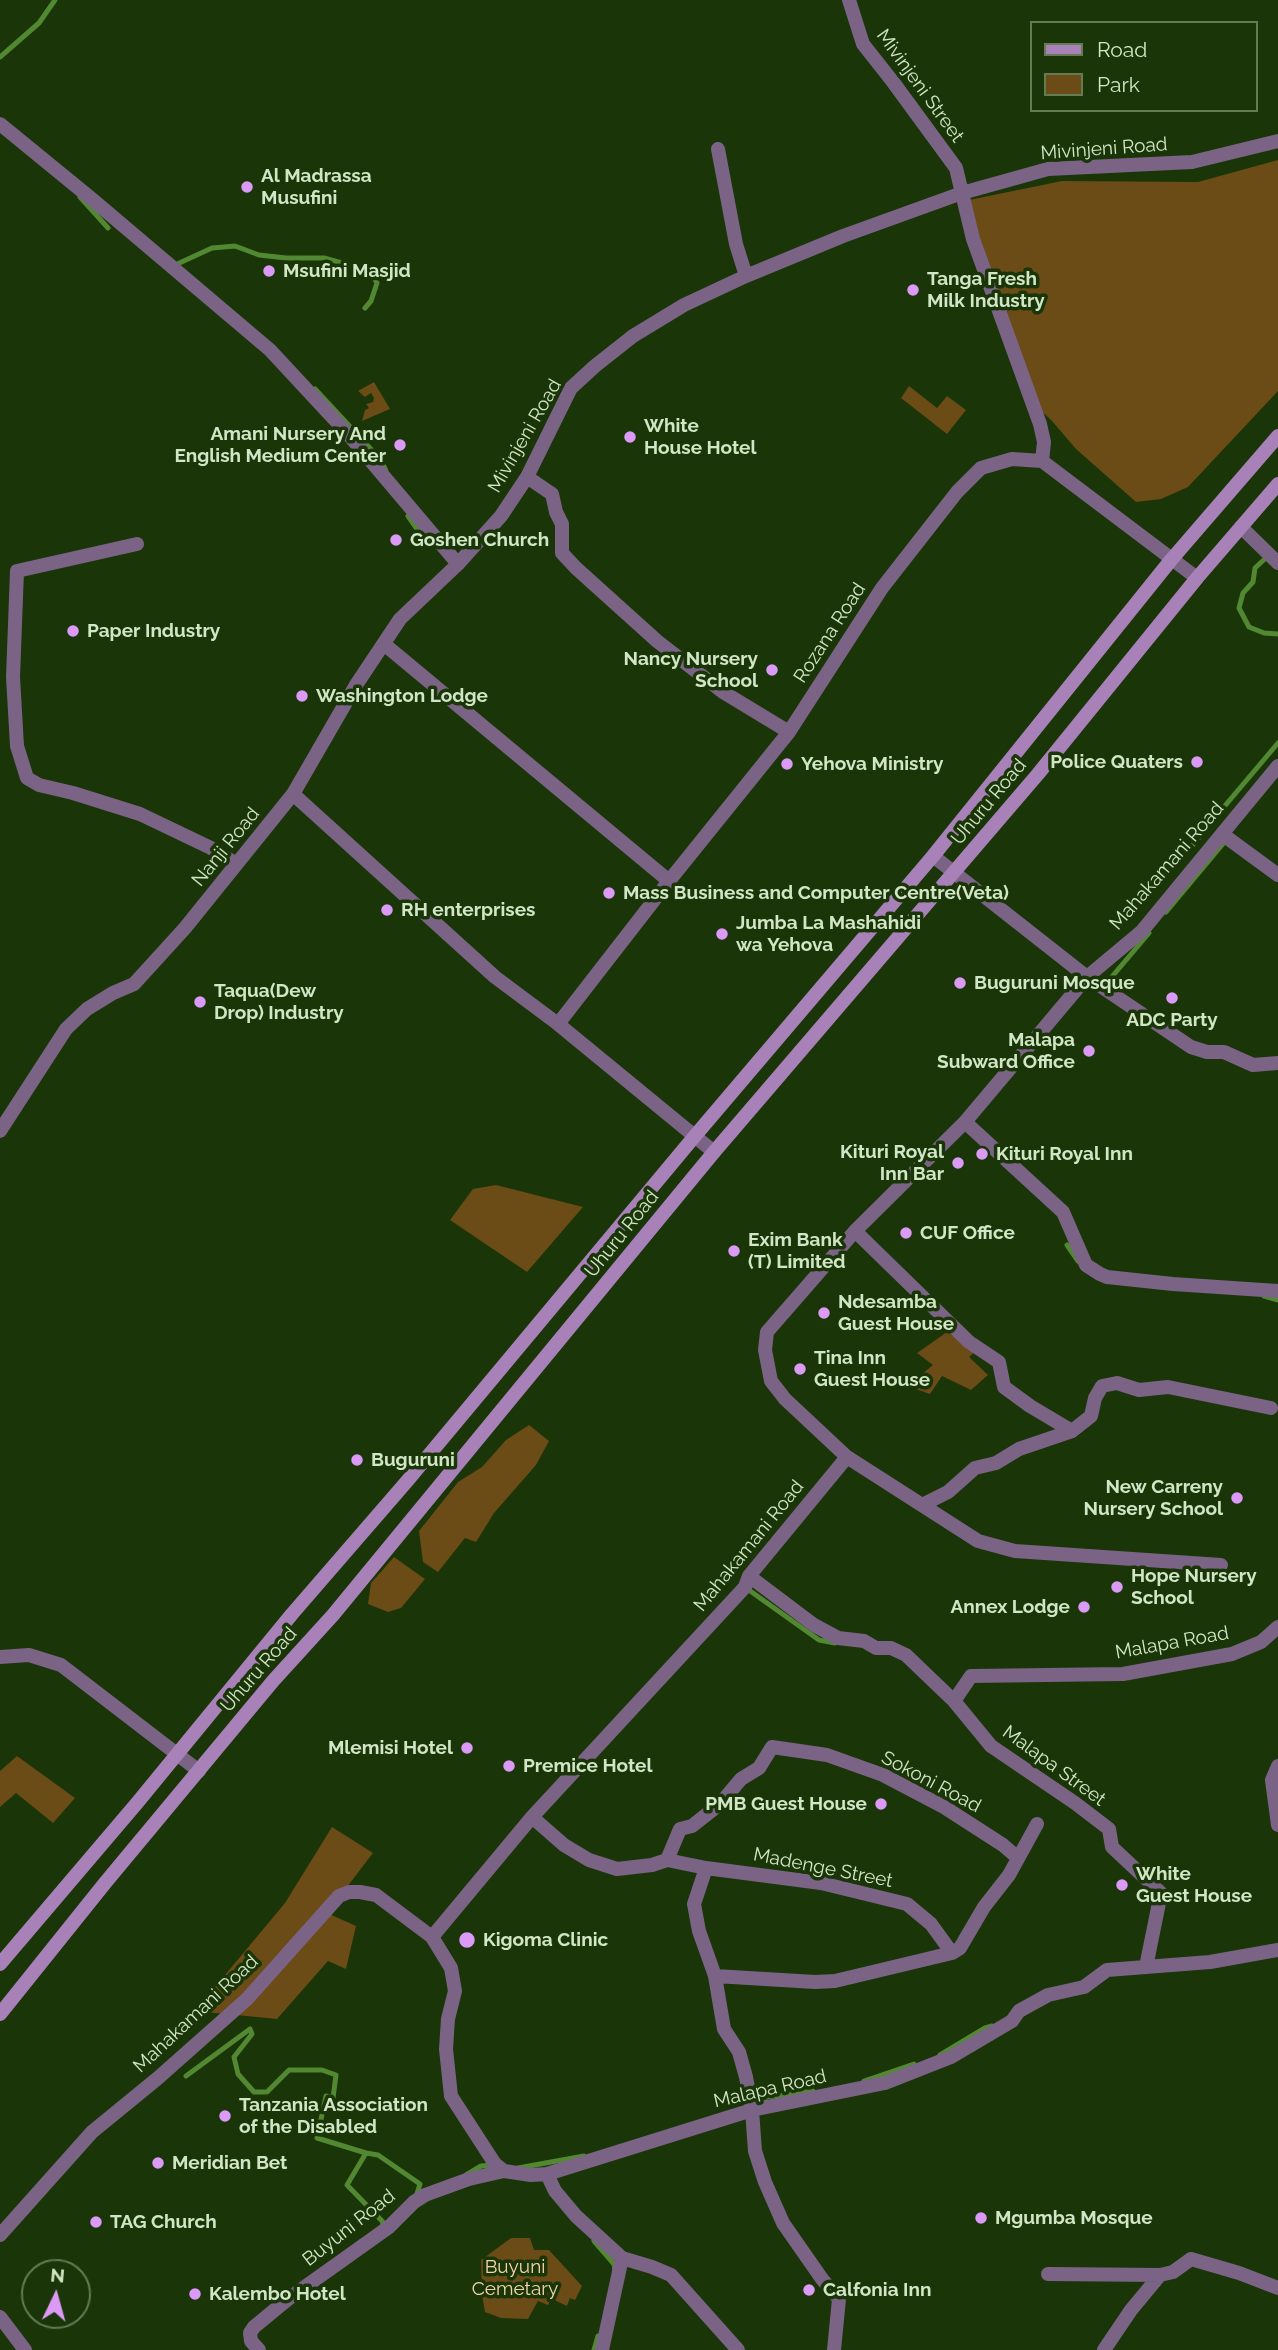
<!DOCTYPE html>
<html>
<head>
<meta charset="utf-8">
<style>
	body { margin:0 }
	#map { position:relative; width:1278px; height:2350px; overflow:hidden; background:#1a3507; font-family:Raleway,sans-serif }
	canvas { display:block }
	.legend { position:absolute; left:1030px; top:21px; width:228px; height:91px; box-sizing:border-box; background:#1a3507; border:2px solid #637c53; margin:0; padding:9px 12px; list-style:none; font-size:21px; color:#d1e6c6 }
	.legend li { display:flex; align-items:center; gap:14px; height:35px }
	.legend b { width:35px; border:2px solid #637c53 }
	.north { position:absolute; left:21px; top:2259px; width:70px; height:70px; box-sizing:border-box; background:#1a3507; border:2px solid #637c53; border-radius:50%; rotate:5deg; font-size:19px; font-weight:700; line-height:28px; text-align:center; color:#d1e6c6 }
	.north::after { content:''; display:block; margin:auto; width:24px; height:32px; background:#db9af6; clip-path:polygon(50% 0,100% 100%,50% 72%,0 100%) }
</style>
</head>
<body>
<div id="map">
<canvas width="1278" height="2350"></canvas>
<ul class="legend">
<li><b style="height:9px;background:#a881b8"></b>Road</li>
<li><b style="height:19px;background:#6b4b16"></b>Park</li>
</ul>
<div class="north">N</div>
</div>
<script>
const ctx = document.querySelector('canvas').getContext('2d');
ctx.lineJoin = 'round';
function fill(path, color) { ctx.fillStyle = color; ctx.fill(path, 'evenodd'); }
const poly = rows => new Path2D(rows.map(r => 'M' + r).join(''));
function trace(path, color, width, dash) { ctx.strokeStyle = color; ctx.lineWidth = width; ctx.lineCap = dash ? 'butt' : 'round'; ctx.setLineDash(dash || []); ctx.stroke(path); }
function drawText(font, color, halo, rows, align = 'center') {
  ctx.font = font + ' Raleway,sans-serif'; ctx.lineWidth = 7; ctx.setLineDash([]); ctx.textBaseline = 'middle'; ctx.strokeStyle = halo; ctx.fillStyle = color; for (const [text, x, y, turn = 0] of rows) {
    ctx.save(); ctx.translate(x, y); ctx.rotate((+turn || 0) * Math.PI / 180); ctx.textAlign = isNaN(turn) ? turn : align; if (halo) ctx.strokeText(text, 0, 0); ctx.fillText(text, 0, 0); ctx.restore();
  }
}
const green = poly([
	[1278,160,1278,391,1188,487,1161,499,1136,502,1076,449,1052,421,1029,399,964,201,1062,181,1198,182],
	[374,382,390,409,362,421,365,410,369,408,366,404,373,402,374,398,371,393,365,397,358,391],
	[909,386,937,408,947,396,966,410,947,434,901,398],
	[496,1185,583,1207,527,1272,450,1220,473,1189],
	[947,1332,977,1350,969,1357,988,1375,971,1390,942,1376,930,1394,907,1386,933,1365,917,1353],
	[529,1425,549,1441,536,1465,494,1513,476,1542,465,1538,438,1572,423,1562,419,1531,458,1482,482,1467,506,1440],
	[394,1557,425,1579,401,1608,388,1612,368,1604,371,1583],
	[17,1756,75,1798,53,1823,16,1793,0,1807,0,1771],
	[332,1827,373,1853,327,1913,356,1926,346,1969,328,1961,277,2019,195,2011,285,1903],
	[511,2238,530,2238,534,2250,549,2250,582,2286,575,2300,570,2298,567,2306,552,2299,548,2305,538,2301,528,2319,501,2318,485,2312,482,2295,481,2260]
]);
const stream = poly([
	[0,57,39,23,55,0],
	[80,197,108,228],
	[175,265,212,248,235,246,259,255,286,258,324,258,370,271,377,283,371,301,365,308],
	[315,389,381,460,386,471],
	[408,516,428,545],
	[1269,555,1255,568,1253,582,1243,593,1239,608,1249,627,1264,633,1278,634],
	[1207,827,1278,743],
	[1149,894,1198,839],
	[1166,912,1227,839],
	[1110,979,1149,933],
	[1067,1245,1078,1261],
	[1264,1296,1278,1300],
	[746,1588,819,1640,835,1643],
	[940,2055,985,2028,992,2026],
	[186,2076,250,2029,252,2034,234,2057,238,2074,254,2092,267,2092,289,2070,322,2070,336,2075,333,2098,326,2096,317,2138,366,2153,347,2185,383,2222,382,2227],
	[864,2081,914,2064],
	[763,2105,766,2097,813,2091],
	[366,2153,378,2155,420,2184,416,2197],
	[518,2168,584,2156],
	[466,2175,481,2166,492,2165],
	[594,2241,614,2264,615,2270],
	[594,2350,598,2336]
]);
const minor = poly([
	[849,0,863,44,893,82,956,168,973,239,1040,424,1044,442,1042,461],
	[0,124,93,200,270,350,348,434,458,564],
	[718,149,736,244,746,276],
	[527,477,552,494,556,512,562,524,562,553,576,568,657,641,723,692,789,732],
	[1241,527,1278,563],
	[137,544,17,571,13,677,17,746,27,778,39,785,73,793,140,814,211,848,236,864],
	[384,644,669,881],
	[293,794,495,977,558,1024,714,1152],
	[1222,834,1278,875],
	[933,856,1087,977,1191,1047,1207,1052,1224,1052,1253,1065,1278,1063],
	[558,1024,669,881,789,732,882,588,957,492,981,468,1012,459,1042,461,1197,578],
	[965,1122,1063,1212,1086,1265,1100,1274,1107,1277,1173,1284,1278,1291],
	[0,1131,66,1029,87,1009,113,993,134,984,185,928,293,794,356,685,400,619,458,564,501,516,527,477,571,388,595,366,633,336,684,305,746,276,843,236,962,193,1048,169,1192,162,1278,141],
	[855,1231,969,1342,999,1362,1004,1387,1030,1406,1072,1431],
	[922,1505,948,1492,975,1468,996,1463,1019,1449,1072,1431,1091,1416,1095,1398,1102,1386,1117,1383,1139,1390,1168,1387,1271,1408],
	[1221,1565,1015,1551,978,1541,847,1457,785,1399,771,1381,765,1350,767,1332,855,1231,965,1122,1087,977,1142,931,1278,766],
	[749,1576,814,1625,838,1638,864,1641,876,1648,891,1648,906,1655,954,1701,991,1746,1075,1803,1109,1829,1112,1847,1161,1893,1146,1967],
	[0,1657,29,1655,61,1665,199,1771],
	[954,1701,971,1676,1123,1674,1232,1654,1261,1642,1278,1627],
	[1278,1766,1272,1780,1278,1825],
	[532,1817,564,1845,589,1860,617,1869,652,1865,667,1860,706,1868,821,1883,907,1904,931,1924,952,1953],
	[667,1860,680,1829,692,1826,720,1804,741,1779,759,1768,772,1747,827,1755,883,1775,944,1807,1003,1845,1018,1858],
	[706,1868,694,1904,699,1931,715,1976,724,2029,739,2052,746,2077,752,2110,755,2151,765,2182,783,2223,822,2279,839,2299,834,2350],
	[432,1937,532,1817,745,1587,749,1576,847,1457],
	[715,1976,815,1982,835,1981,952,1953,960,1948,984,1907,1009,1875,1037,1824],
	[547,2174,555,2191,576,2216,622,2258,652,2267,671,2275,738,2350],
	[0,2235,92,2132,158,2078,247,1999,339,1896,349,1892,360,1892,376,1895,432,1937,451,1968,455,1991,448,2019,446,2049,451,2096,495,2164,504,2171,531,2175,547,2174,752,2110,885,2083,951,2057,1012,2021,1019,2011,1048,1995,1084,1987,1107,1970,1210,1962,1278,1950],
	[1048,2274,1160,2275],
	[0,2317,25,2350],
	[259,2350,251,2341,250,2333,254,2327,288,2299,389,2227,414,2202,425,2195,469,2179,504,2171],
	[602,2350,622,2258],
	[1104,2350,1131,2310,1160,2275,1173,2272,1191,2259,1239,2273,1278,2288]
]);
const secondary = poly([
	[0,1964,137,1803,292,1614,408,1480,694,1137,933,856,1171,560,1278,436],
	[0,2014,105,1883,273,1681,333,1615,714,1152,1038,774,1197,578,1278,484]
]);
const markers = [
	[247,187,7,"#db9af6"],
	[269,271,7,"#db9af6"],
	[913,290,7,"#db9af6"],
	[630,437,7,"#db9af6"],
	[400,445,7,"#db9af6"],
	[396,540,7,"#db9af6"],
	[73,631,7,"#db9af6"],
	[772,670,7,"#db9af6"],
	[302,696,7,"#db9af6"],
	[1197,762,7,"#db9af6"],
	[787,764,7,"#db9af6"],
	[609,893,7,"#db9af6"],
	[387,910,7,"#db9af6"],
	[722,934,7,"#db9af6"],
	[960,983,7,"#db9af6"],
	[1172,998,7,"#db9af6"],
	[200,1002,7,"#db9af6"],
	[1089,1051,7,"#db9af6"],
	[982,1154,7,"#db9af6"],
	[958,1163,7,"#db9af6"],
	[906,1233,7,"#db9af6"],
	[734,1251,7,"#db9af6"],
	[824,1313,7,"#db9af6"],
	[800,1369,7,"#db9af6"],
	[357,1460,7,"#db9af6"],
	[1237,1498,7,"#db9af6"],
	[1117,1587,7,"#db9af6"],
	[1084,1607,7,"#db9af6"],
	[467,1748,7,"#db9af6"],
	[509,1766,7,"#db9af6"],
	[881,1804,7,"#db9af6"],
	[1122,1885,7,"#db9af6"],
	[467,1940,9,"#db9af6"],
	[225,2116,7,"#db9af6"],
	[158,2163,7,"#db9af6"],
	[981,2218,7,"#db9af6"],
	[96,2222,7,"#db9af6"],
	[809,2290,7,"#db9af6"],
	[195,2294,7,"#db9af6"]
];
const streetNames = [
	["Mivinjeni Street",920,86,54],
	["Mivinjeni Road",1104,149,-4],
	["Mivinjeni Road",525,436,-60],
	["Rozana Road",830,633,-57],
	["Uhuru Road",989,802,-50],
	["Nanji Road",226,847,-51],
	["Mahakamani Road",1167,866,-49],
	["Uhuru Road",622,1234,-51],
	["Mahakamani Road",749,1546,-51],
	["Malapa Road",1172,1643,-10],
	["Uhuru Road",259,1670,-49],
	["Malapa Street",1054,1766,36],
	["Sokoni Road",931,1782,28],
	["Madenge Street",823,1868,11],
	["Mahakamani Road",196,2014,-43],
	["Malapa Road",770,2089,-13],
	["Buyuni Road",349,2228,-38]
];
const poiNames = [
	["Al Madrassa",261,176],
	["Musufini",261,198],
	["Msufini Masjid",283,271],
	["Tanga Fresh",927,279],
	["Milk Industry",927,301],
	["White",644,426],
	["House Hotel",644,448],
	["Amani Nursery And",386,434,"right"],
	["English Medium Center",386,456,"right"],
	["Goshen Church",410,540],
	["Paper Industry",87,631],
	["Nancy Nursery",758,659,"right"],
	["School",758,681,"right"],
	["Washington Lodge",316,696],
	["Police Quaters",1183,762,"right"],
	["Yehova Ministry",801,764],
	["Mass Business and Computer Centre(Veta)",623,893],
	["RH enterprises",401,910],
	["Jumba La Mashahidi",736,923],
	["wa Yehova",736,945],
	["Buguruni Mosque",974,983],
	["Taqua(Dew",214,991],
	["Drop) Industry",214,1013],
	["ADC Party",1172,1020,"center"],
	["Malapa",1075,1040,"right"],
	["Subward Office",1075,1062,"right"],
	["Kituri Royal",944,1152,"right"],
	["Inn Bar",944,1174,"right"],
	["Kituri Royal Inn",996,1154],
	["CUF Office",920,1233],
	["Exim Bank",748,1240],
	["(T) Limited",748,1262],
	["Ndesamba",838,1302],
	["Guest House",838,1324],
	["Tina Inn",814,1358],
	["Guest House",814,1380],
	["Buguruni",371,1460],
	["New Carreny",1223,1487,"right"],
	["Nursery School",1223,1509,"right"],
	["Hope Nursery",1131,1576],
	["School",1131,1598],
	["Annex Lodge",1070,1607,"right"],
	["Mlemisi Hotel",453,1748,"right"],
	["Premice Hotel",523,1766],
	["PMB Guest House",867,1804,"right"],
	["White",1136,1874],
	["Guest House",1136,1896],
	["Kigoma Clinic",483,1940],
	["Tanzania Association",239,2105],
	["of the Disabled",239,2127],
	["Meridian Bet",172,2163],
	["Mgumba Mosque",995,2218],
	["TAG Church",110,2222],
	["Calfonia Inn",823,2290],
	["Kalembo Hotel",209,2294]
];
const parkNames = [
	["Buyuni",515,2267],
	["Cemetary",515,2289]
];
fill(green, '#6b4b16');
trace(stream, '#528831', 5);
trace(minor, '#7b6386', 14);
trace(secondary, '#a881b8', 14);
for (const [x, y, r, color] of markers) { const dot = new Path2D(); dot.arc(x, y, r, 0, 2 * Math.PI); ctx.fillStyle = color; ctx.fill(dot); trace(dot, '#1a3507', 2.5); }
drawText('19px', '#d1e6c6', '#1a3507', streetNames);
drawText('bold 19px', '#d1e6c6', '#1a3507', poiNames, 'left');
drawText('19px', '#f3d4aa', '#1a3507', parkNames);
</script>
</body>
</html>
